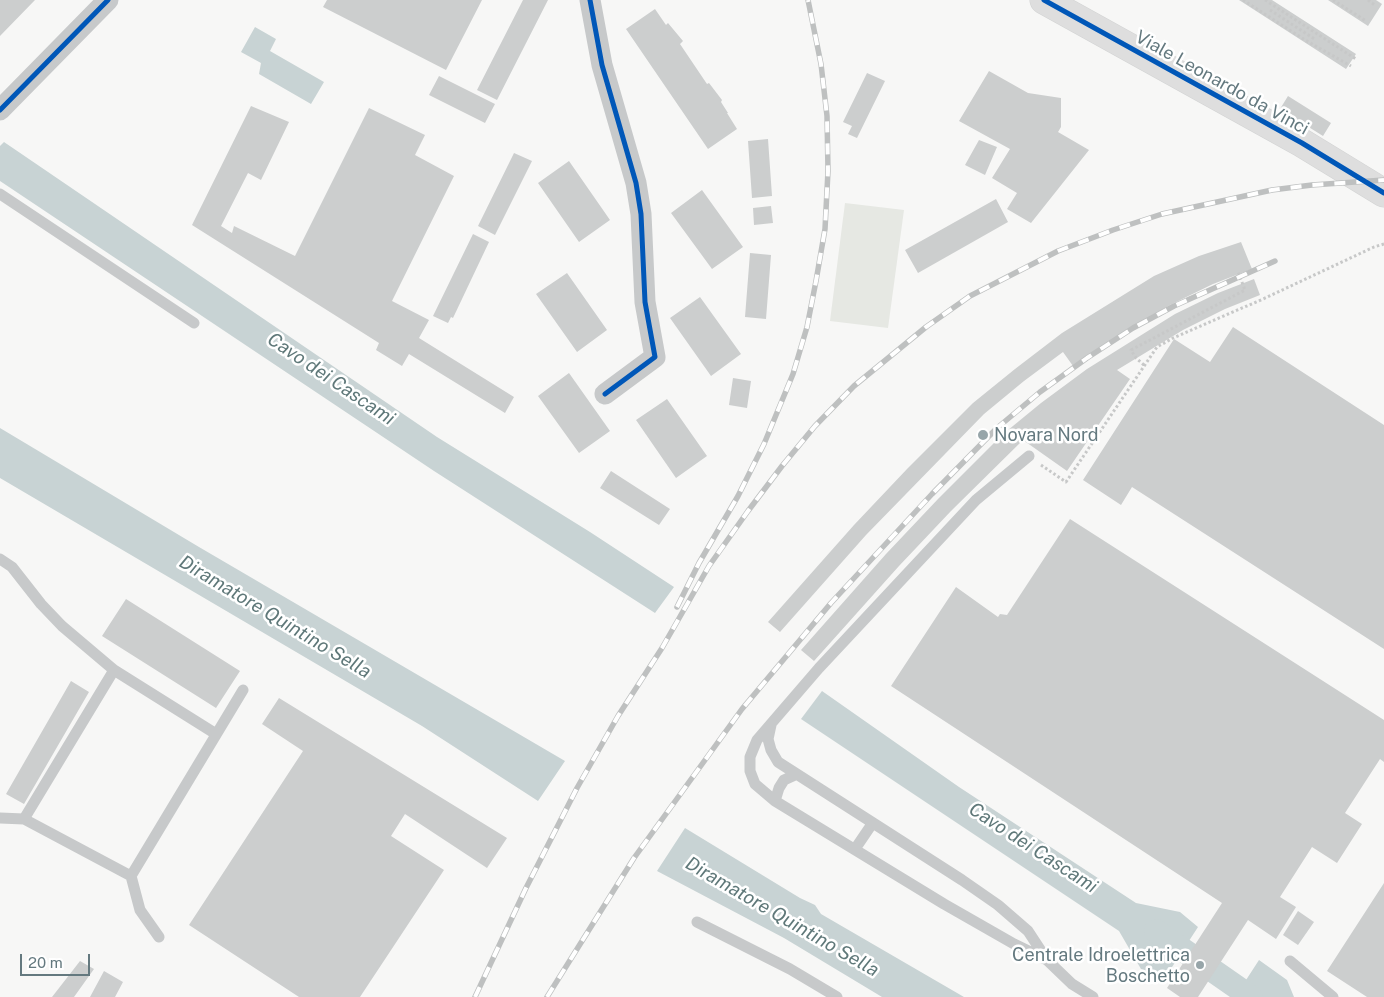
<!DOCTYPE html>
<html>
<head>
<meta charset="utf-8">
<style>
	body { margin:0 }
	#map { position:relative; width:1384px; height:997px; overflow:hidden; background:#f7f7f6; font-family:"Public Sans",sans-serif }
	canvas { display:block }
	.scale { position:absolute; left:20px; top:954px; width:70px; height:22px; box-sizing:border-box; border:2px solid #64797f; border-top:0; padding-left:6px; font-size:15px; line-height:18px; white-space:nowrap; color:#64797f; -webkit-text-stroke:4px #fff; paint-order:stroke }
</style>
</head>
<body>
<div id="map">
<canvas width="1384" height="997"></canvas>
<div class="scale">20 m</div>
</div>
<script>
const ctx = document.querySelector('canvas').getContext('2d');
ctx.lineJoin = 'round';
function fill(path, color) { ctx.fillStyle = color; ctx.fill(path, 'evenodd'); }
const poly = rows => new Path2D(rows.map(r => 'M' + r).join(''));
function trace(path, color, width, dash) { ctx.strokeStyle = color; ctx.lineWidth = width; ctx.lineCap = dash ? 'butt' : 'round'; ctx.setLineDash(dash || []); ctx.stroke(path); }
function drawText(font, color, halo, rows, align = 'center') {
  ctx.font = font + ' "Public Sans",sans-serif'; ctx.lineWidth = 5; ctx.setLineDash([]); ctx.textBaseline = 'middle'; ctx.strokeStyle = halo; ctx.fillStyle = color; for (const [text, x, y, turn = 0] of rows) {
    ctx.save(); ctx.translate(x, y); ctx.rotate((+turn || 0) * Math.PI / 180); ctx.textAlign = isNaN(turn) ? turn : align; if (halo) ctx.strokeText(text, 0, 0); ctx.fillText(text, 0, 0); ctx.restore();
  }
}
const green = poly([
	[845,203,904,210,888,328,830,321]
]);
const water = poly([
	[255,27,276,39,270,51,324,82,311,104,259,74,261,63,241,52],
	[4,142,437,437,590,532,674,587,655,613,434,471,0,181,0,146],
	[0,428,199,547,565,761,538,801,422,726,0,478],
	[822,691,959,787,1136,903,1180,912,1198,927,1163,981,1141,969,1119,931,801,719],
	[685,828,800,898,815,905,821,914,964,997,882,997,784,938,657,871],
	[1259,960,1287,980,1294,997,1235,997]
]);
const canal = poly([
	[1156,931,1251,997]
]);
const building = poly([
	[0,0,35,0,0,36],
	[327,0,482,0,446,70,323,7],
	[523,0,548,0,497,100,477,90],
	[1239,0,1272,0,1356,54,1346,69],
	[1328,0,1376,0,1382,4,1368,26],
	[655,9,666,25,668,23,683,41,680,44,707,84,709,83,722,100,721,102,728,113,727,113,737,129,708,149,626,29],
	[989,71,1028,93,1061,98,1061,127,1058,132,1089,150,1031,223,1007,209,1017,193,992,178,1010,149,959,121],
	[867,73,885,81,857,138,848,134,852,126,843,122],
	[439,76,495,104,485,123,429,95],
	[1288,96,1331,123,1323,136,1280,109],
	[251,106,289,122,261,180,248,173,221,226,232,233,234,226,295,256,369,108,425,135,415,155,454,176,392,301,429,320,419,338,514,397,505,413,409,354,402,366,376,350,379,343,192,225],
	[768,139,772,196,752,198,748,141],
	[979,140,997,147,985,175,965,165],
	[514,153,532,161,495,235,478,226],
	[569,161,610,220,579,242,538,183],
	[702,190,743,247,712,269,671,213],
	[996,199,1008,222,918,273,905,250],
	[771,206,773,223,754,225,753,208],
	[473,234,489,242,453,318,451,317,448,323,433,316],
	[1241,242,1252,269,1213,284,1170,305,1130,329,1073,366,1063,352,1024,381,984,414,866,535,780,632,768,622,854,525,907,469,973,403,1015,369,1062,333,1154,276,1199,256],
	[750,253,771,255,766,319,745,317],
	[567,273,607,330,577,352,536,294],
	[1254,279,1260,295,1225,309,1183,330,1117,370,1130,379,1067,471,1023,440,951,511,899,566,814,661,801,650,886,554,938,499,1002,435,1041,403,1087,369,1175,314,1218,293],
	[700,297,741,354,711,376,670,318],
	[1233,327,1384,425,1384,649,1132,487,1121,505,1083,480,1174,339,1210,362],
	[569,373,610,431,579,453,538,396],
	[733,378,751,381,747,408,729,405],
	[667,399,707,456,676,478,636,420],
	[611,471,670,509,659,525,600,488],
	[1070,519,1384,720,1384,762,1380,759,1345,813,1362,824,1337,863,1312,847,1280,897,1296,907,1276,939,1248,920,1198,997,1180,997,1167,988,1222,903,891,686,956,587,998,617,1000,614,1007,615],
	[126,599,240,671,216,708,102,636],
	[71,681,89,692,24,804,6,794],
	[279,698,507,838,487,868,405,814,391,836,444,870,360,997,299,997,189,925,303,751,262,724],
	[1384,883,1384,997,1367,997,1327,971],
	[1298,911,1314,922,1298,945,1283,935],
	[80,961,94,969,74,997,52,997],
	[104,971,123,982,115,997,90,997]
]);
const path = poly([
	[1243,0,1305,40,1351,66],
	[1265,0,1356,59],
	[1333,0,1366,21],
	[1368,0,1376,6],
	[1270,10,1316,40],
	[1144,365,1136,358,1131,350,1245,290,1238,272],
	[1041,465,1066,482,1157,347,1173,338,1263,299,1374,247,1384,244]
]);
const lane = poly([
	[0,194,194,323],
	[1029,456,976,500,819,668,757,740,750,757,750,771,755,784,775,801,944,904,1014,944,1047,960],
	[0,559,12,567,41,604,62,626,114,670,216,734],
	[771,725,768,739,771,750,778,762,962,880,998,905,1028,931,1047,960,1072,984,1093,997],
	[775,801,779,788,784,780,795,775],
	[0,818,24,819,131,876,140,910,159,937],
	[24,819,114,670],
	[855,849,872,824],
	[131,876,243,690],
	[697,922,790,969,837,997],
	[1290,961,1333,997]
]);
const street = poly([
	[590,0,602,65,636,183,641,214,645,302,655,357,605,394],
	[0,110,108,0]
]);
const secondary = poly([
	[1044,0,1302,143,1384,193]
]);
const rail = poly([
	[677,607,699,563,738,496,764,444,793,374,807,327,816,281,825,229,828,171,827,116,821,64,808,0],
	[475,997,526,888,577,788,618,716,662,648,709,566,748,511,782,466,815,426,854,386,926,327,970,296,1058,251,1113,230,1162,214,1272,190,1312,185,1384,180],
	[547,997,634,858,742,709,831,603,932,494,997,428,1040,392,1087,358,1133,328,1174,306,1275,261]
]);
const cycleway = poly([
	[590,0,602,65,636,183,641,214,645,302,655,357,605,394],
	[1044,0,1302,143,1384,193],
	[0,110,108,0]
]);
const markers = [
	[983,435,6,"#97a5a9"],
	[1200,965,5,"#97a5a9"]
];
const streetNames = [
	["Viale Leonardo da Vinci",1222,83,29]
];
const poiNames = [
	["Novara Nord",994,435],
	["Centrale Idroelettrica",1190,955,"right"],
	["Boschetto",1190,976,"right"]
];
const waterNames = [
	["Cavo dei Cascami",331,379,34],
	["Diramatore Quintino Sella",275,617,31],
	["Cavo dei Cascami",1033,848,33],
	["Diramatore Quintino Sella",782,917,30]
];
fill(green, '#e6e8e3');
fill(water, '#c8d3d4');
trace(canal, '#c8d3d4', 24);
fill(building, '#cccece');
trace(secondary, '#d2d3d3', 29);
trace(path, '#c7c8c8', 3, [2.5, 2.5]);
trace(lane, '#c7c9ca', 11);
trace(street, '#c7c9ca', 21);
trace(secondary, '#dedede', 28);
trace(rail, '#bec0c0', 5.5);
trace(rail, '#fff', 4, [11]);
trace(cycleway, '#0057b8', 5);
for (const [x, y, r, color] of markers) { const dot = new Path2D(); dot.arc(x, y, r, 0, 2 * Math.PI); ctx.fillStyle = color; ctx.fill(dot); trace(dot, '#fff', 2); }
drawText('18px', '#64797f', '#fff', streetNames);
drawText('18px', '#64797f', '#fff', poiNames, 'left');
drawText('italic 19px', '#5f7879', '#fff', waterNames);
</script>
</body>
</html>
